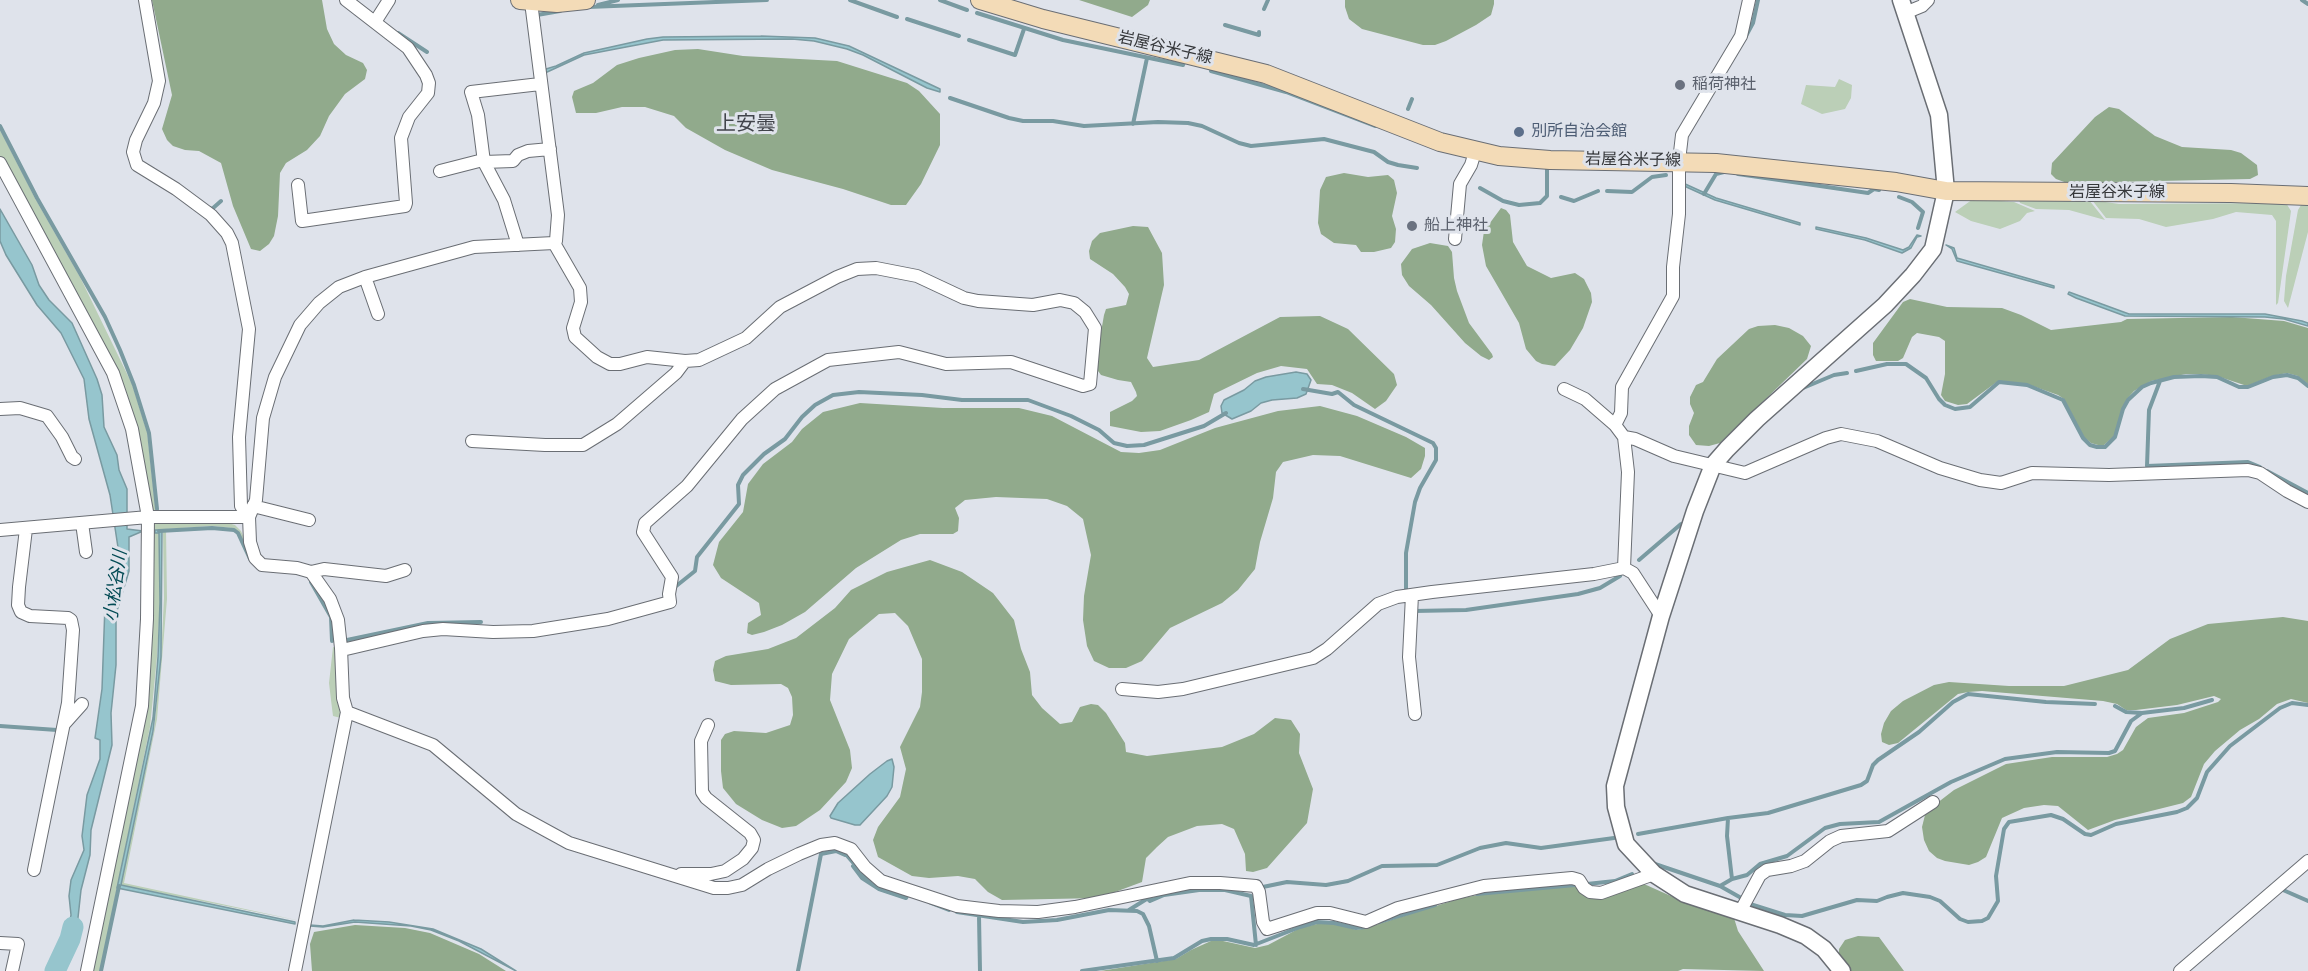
<!DOCTYPE html>
<html>
<head>
<meta charset="utf-8">
<style>
	body { margin:0 }
	canvas { display:block; background:#dfe3eb }
</style>
</head>
<body>
<canvas width="2308" height="971"></canvas>
<script>
const ctx = document.querySelector('canvas').getContext('2d');
ctx.lineJoin = 'round';
function fill(path, color) { ctx.fillStyle = color; ctx.fill(path, 'evenodd'); }
const poly = rows => new Path2D(rows.map(r => 'M' + r).join(''));
function trace(path, color, width, dash) { ctx.strokeStyle = color; ctx.lineWidth = width; ctx.lineCap = dash ? 'butt' : 'round'; ctx.setLineDash(dash || []); ctx.stroke(path); }
function drawText(font, color, halo, rows, align = 'center') {
  ctx.font = font + ' "Source Sans 3","Noto Sans JP",sans-serif'; ctx.lineWidth = 6; ctx.setLineDash([]); ctx.textBaseline = 'middle'; ctx.strokeStyle = halo; ctx.fillStyle = color; for (const [text, x, y, turn = 0] of rows) {
    ctx.save(); ctx.translate(x, y); ctx.rotate((+turn || 0) * Math.PI / 180); ctx.textAlign = isNaN(turn) ? turn : align; if (halo) ctx.strokeText(text, 0, 0); ctx.fillText(text, 0, 0); ctx.restore();
  }
}
const green = poly([
	[1839,79,1852,85,1851,98,1845,109,1822,114,1801,104,1806,85,1835,87],
	[0,130,36,200,80,277,132,384,147,432,156,513,153,512,123,391,0,158],
	[1973,199,2014,202,2035,211,2027,213,2020,221,2000,229,1971,221,1955,212],
	[2019,200,2089,200,2105,220,2069,210,2036,209,2020,203],
	[2092,200,2119,204,2286,203,2291,211,2278,303,2276,305,2276,221,2272,215,2236,212,2213,219,2166,227,2139,219,2106,218],
	[2301,205,2308,205,2308,232,2288,308,2284,301,2286,276,2298,210],
	[156,520,228,523,235,525,241,531,252,557,260,566,303,573,312,579,331,609,337,627,337,641,333,642,334,627,328,608,306,575,266,569,257,565,248,555,239,533,232,528,212,526,166,529,167,599,157,719,124,883,301,921,121,885,154,730,161,658,164,598,163,530,155,530,155,533,159,533,160,600,157,657,150,727,100,971,88,971,144,702,149,609,148,534,150,526],
	[333,647,336,648,337,687,341,718,333,716,331,700,329,683]
]);
const forest = poly([
	[152,0,322,0,327,29,334,44,346,55,363,63,367,70,365,79,345,94,329,116,320,136,307,150,286,163,280,173,278,216,274,236,269,244,260,251,251,249,233,206,221,163,199,151,185,150,173,146,167,140,162,129,172,95],
	[1079,0,1150,0,1148,5,1132,17],
	[1345,0,1494,0,1494,4,1491,15,1476,25,1446,41,1435,45,1423,45,1362,29,1349,19,1345,7],
	[698,49,743,56,837,61,907,83,919,91,940,114,940,145,921,184,906,205,891,205,843,189,772,170,725,150,686,128,674,116,645,107,622,107,596,113,576,113,572,97,574,91,593,83,617,65,639,58,675,50],
	[2109,107,2119,109,2155,136,2182,147,2231,150,2241,153,2257,165,2258,175,2250,179,2067,183,2056,179,2051,174,2052,163,2095,117],
	[1344,173,1368,177,1388,175,1394,180,1397,193,1392,216,1396,229,1395,242,1391,248,1374,252,1361,252,1356,245,1334,243,1321,234,1318,223,1320,190,1326,177],
	[1501,208,1506,210,1510,215,1513,242,1527,266,1551,278,1575,273,1584,279,1591,293,1592,302,1583,328,1570,350,1555,366,1542,364,1536,361,1526,349,1519,323,1486,266,1482,245,1484,231],
	[1133,226,1148,227,1162,253,1164,285,1147,358,1153,367,1199,360,1280,317,1320,316,1348,329,1394,374,1397,385,1386,401,1375,409,1352,393,1332,385,1317,384,1307,369,1281,366,1257,373,1214,394,1209,412,1191,420,1160,431,1141,432,1110,426,1110,412,1132,401,1137,396,1136,392,1131,382,1118,380,1101,375,1095,367,1104,315,1106,309,1126,305,1129,294,1125,287,1113,274,1090,259,1089,251,1092,241,1100,233],
	[1430,243,1448,246,1452,252,1454,278,1457,291,1469,323,1492,354,1493,357,1489,360,1481,356,1465,343,1431,305,1409,286,1402,275,1401,264,1412,249],
	[1910,299,1947,307,2002,308,2021,315,2051,330,2121,322,2127,319,2232,317,2284,321,2308,328,2308,384,2298,376,2287,373,2272,376,2247,386,2217,376,2200,374,2186,374,2151,381,2134,391,2127,399,2114,436,2104,445,2098,445,2091,443,2084,437,2064,399,2058,395,2027,384,1998,381,1967,404,1958,405,1945,401,1941,395,1945,374,1945,341,1939,337,1917,333,1912,337,1903,358,1898,361,1876,361,1873,355,1873,343,1903,302],
	[1775,325,1789,328,1803,336,1811,346,1807,359,1720,443,1709,446,1696,445,1689,435,1689,426,1694,413,1690,404,1690,397,1696,385,1703,382,1717,359,1749,329,1758,326],
	[860,403,943,408,1019,408,1052,416,1121,452,1139,453,1160,450,1215,428,1278,411,1320,406,1357,416,1406,437,1425,448,1425,456,1421,469,1411,478,1340,456,1313,455,1283,462,1276,472,1273,498,1260,542,1255,569,1238,590,1222,603,1170,628,1142,661,1126,668,1109,668,1094,661,1087,646,1083,620,1084,596,1091,555,1083,519,1067,506,1047,499,996,497,965,500,955,508,959,518,958,531,953,534,920,534,901,540,856,568,805,612,782,625,764,632,752,635,747,633,748,623,761,615,759,603,721,578,713,565,719,542,743,512,748,484,763,464,792,442,802,429,823,412],
	[930,560,962,572,993,593,1014,620,1021,649,1030,672,1032,695,1042,708,1060,724,1072,722,1080,707,1091,704,1098,705,1106,713,1125,743,1126,752,1147,756,1222,747,1254,734,1275,718,1291,720,1300,734,1299,753,1313,789,1307,823,1267,868,1253,872,1246,871,1245,854,1234,829,1222,824,1197,826,1168,837,1157,847,1146,858,1142,882,1099,898,1002,900,988,892,975,879,958,876,929,878,912,876,878,857,873,840,878,827,900,797,906,769,900,747,920,707,922,692,922,659,908,626,895,613,879,614,849,639,832,674,830,700,850,750,852,768,846,782,820,810,796,826,782,828,762,820,736,804,723,788,721,771,721,740,725,734,734,731,766,733,790,725,793,715,792,697,788,688,781,684,731,685,715,681,713,670,715,661,726,656,768,649,796,638,835,608,851,590,887,572],
	[2283,617,2308,621,2308,703,2291,699,2277,704,2259,719,2240,730,2215,751,2204,764,2191,797,2183,803,2115,820,2088,830,2058,806,2044,805,2024,808,2002,818,1986,857,1978,862,1969,865,1945,861,1937,858,1929,851,1924,840,1922,827,1925,815,1928,810,1954,790,2006,764,2052,757,2107,757,2117,754,2123,750,2136,727,2148,718,2184,713,2218,702,2221,699,2214,696,2177,705,2136,710,2126,710,2117,704,2103,701,1982,691,1968,692,1958,694,1898,743,1889,745,1882,742,1881,734,1884,723,1891,711,1903,701,1934,685,1949,682,2009,686,2064,686,2128,670,2170,639,2208,624],
	[1644,884,1682,901,1734,918,1738,931,1764,971,1683,969,1678,971,1100,971,1176,959,1191,950,1211,941,1223,941,1255,948,1268,945,1300,928,1317,924,1334,924,1357,930,1366,928,1458,899,1483,894,1575,886,1582,892,1628,888],
	[355,925,405,928,430,933,479,954,506,971,312,971,310,944,314,932],
	[1858,936,1879,937,1904,971,1851,971,1839,956,1839,949,1845,940]
]);
const water = poly([
	[761,36,815,38,849,46,940,89,940,92,927,88,863,55,847,49,814,41,792,39,663,40,584,55,545,73,544,68,546,69,556,66,584,53,647,39,663,37,761,36],
	[1683,183,1716,198,1800,223,1800,225,1715,200,1682,185,1683,183],
	[0,209,32,265,39,285,49,300,72,323,97,379,102,395,104,427,117,455,119,470,127,489,127,529,143,531,129,537,129,571,116,614,116,665,111,713,112,745,91,830,90,855,81,890,76,936,71,948,63,957,63,940,68,932,71,915,69,896,71,880,84,850,82,836,87,795,100,759,100,740,95,738,102,689,105,605,115,583,119,554,110,495,89,419,84,379,61,333,37,305,6,255,0,241,0,209],
	[1816,227,1866,238,1903,250,1909,247,1917,235,1921,236,1917,237,1911,248,1902,253,1865,240,1816,229,1816,227],
	[1946,245,1954,248,1957,258,2054,286,2054,288,1957,261,1952,249,1946,245],
	[2069,292,2129,314,2265,314,2302,321,2308,323,2308,326,2284,319,2265,317,2125,316,2076,298,2068,294,2069,292],
	[1296,372,1307,374,1311,380,1306,394,1297,398,1272,400,1261,403,1251,411,1232,419,1222,413,1221,406,1224,400,1244,390,1255,381,1266,377,1296,372],
	[155,530,162,530,161,657,153,731,121,885,295,922,295,924,117,888,153,718,158,657,160,602,159,533,155,533,155,530],
	[892,759,894,767,892,787,887,796,860,825,855,825,831,818,830,816,838,803,870,774,887,761,892,759],
	[354,920,389,922,433,929,481,949,516,971,459,941,431,930,411,926,355,922,323,927,310,926,310,925,323,926,354,920]
]);
const stream = poly([
	[850,0,897,17],
	[940,0,967,10],
	[2302,0,2308,4],
	[598,5,618,0],
	[588,7,767,0],
	[1264,9,1268,0],
	[977,13,1063,40,1183,65,1184,61,1186,62],
	[537,15,560,11],
	[907,19,959,36],
	[1225,25,1259,35,1259,32],
	[398,33,427,52],
	[1746,36,1753,23,1758,0],
	[969,40,1015,55,1024,29],
	[1211,71,1286,92,1375,126],
	[950,98,1009,118,1023,121,1053,121,1084,126,1158,122,1188,123,1202,126,1239,143,1251,146,1324,139,1374,152,1388,162,1398,165,1417,168],
	[1408,109,1412,99],
	[1133,124,1147,58],
	[0,126,37,198,105,317,120,350,134,385,149,433,157,509],
	[1738,174,1868,193,1874,189,1879,190],
	[1480,188,1503,201,1519,205,1540,203,1547,196,1547,167],
	[1607,191,1632,192,1652,177,1666,175],
	[1704,194,1716,174,1724,172],
	[1561,197,1574,201,1598,191],
	[1899,197,1912,202,1923,212,1918,228],
	[210,208,212,209,221,201],
	[1856,371,1887,364,1906,364,1926,378,1939,399,1945,405,1955,409,1970,407,1999,382,2027,385,2063,400,2083,438,2090,445,2097,447,2105,447,2115,437,2123,409,2128,400,2142,387,2151,383,2174,377,2201,376,2217,377,2239,387,2248,387,2273,377,2287,375,2298,378,2308,386],
	[2160,381,2149,410,2147,466,2248,462,2260,467],
	[1803,388,1834,375,1847,373],
	[1303,389,1332,394,1338,392,1354,405,1433,443,1436,448,1436,460,1420,488,1415,502,1406,553,1406,589],
	[2267,471,2308,493],
	[159,531,212,528,234,530,238,533,250,559],
	[1639,560,1681,524],
	[311,582,331,617,332,641],
	[675,587,695,571,697,557,739,504,738,485,743,475,764,454,785,439,802,417,815,405,833,395,859,392,922,395,962,400,1028,400,1071,416,1099,430,1114,443,1127,446,1144,445,1204,426,1226,413],
	[1414,611,1466,610,1578,594,1600,588,1620,576],
	[347,640,428,623,481,622],
	[2115,706,2126,712,2142,713],
	[0,726,57,730],
	[1728,818,1727,836,1732,879],
	[1638,834,1728,818,1768,813,1861,785,1867,781,1873,765,1878,760,1919,732,1953,702,1968,694,2046,702,2095,704],
	[843,851,862,873,871,880],
	[1652,863,1720,886,1743,899],
	[853,866,862,878,879,889,906,898,908,894],
	[1587,884,1615,881,1632,874],
	[1720,886,1732,879,1747,875,1760,864,1787,856,1825,828,1840,824,1879,822,1951,782,2005,759,2057,752,2109,753,2115,751,2131,721,2142,713,2184,708,2212,700],
	[1258,888,1287,882,1326,885,1348,881,1382,866,1437,865,1480,848,1506,843,1541,848,1614,838],
	[2284,889,2283,890,2308,901],
	[1477,894,1575,885],
	[1148,899,1150,901,1164,895,1199,890,1225,890,1251,896,1256,945],
	[931,903,949,910],
	[1750,904,1785,915,1802,916,1857,900,1877,901,1887,897,1903,893,1930,897,1940,901,1960,919,1968,922,1982,921,1988,918,1998,901,1996,876,2004,829,2009,822,2051,815,2063,819,2085,834,2091,835,2116,824,2177,812,2187,808,2197,798,2207,772,2230,746,2280,708,2292,703,2308,705],
	[1129,910,1153,895],
	[957,912,1023,922,1057,920,1109,910,1137,911,1143,914,1149,926,1157,961],
	[979,916,980,971],
	[1379,922,1435,905],
	[101,971,119,886],
	[798,971,821,854,836,851,845,855],
	[1082,971,1174,958,1202,941,1211,939,1227,939,1254,945,1300,927,1317,922,1334,923,1356,928,1366,927]
]);
const river = poly([
	[55,971,70,939,73,927]
]);
const minor = poly([
	[145,0,159,81,154,103,136,140,133,152,137,165,176,189,211,215,227,233,232,243,249,329,239,437,241,506,249,517],
	[1905,13,1922,6,1928,0],
	[375,22,389,0],
	[484,162,513,161,518,155,528,151,550,149],
	[0,163,113,373,132,429,148,517,147,619,142,706,87,971],
	[440,171,483,160],
	[298,185,302,221,405,206,406,203,401,138,409,117,428,93,429,83,426,75,408,48,346,0],
	[1455,239,1460,184,1471,165,1475,152],
	[518,245,504,200,484,162,478,115,471,92,540,84],
	[365,277,378,314],
	[1564,389,1585,399,1615,425,1624,437,1628,472,1624,568],
	[0,409,20,408,47,416,62,437,72,457,75,459],
	[1615,425,1621,413,1622,387,1673,296,1673,267,1679,214,1679,161,1682,135,1741,36,1749,0],
	[1624,437,1635,439,1674,456,1745,473,1826,438,1841,434,1877,441,1940,468,1980,480,2001,483,2032,473,2109,475,2248,470,2260,473,2287,491,2308,502],
	[472,441,545,445,583,445,617,424,676,373,685,361],
	[253,506,309,520],
	[82,523,86,552],
	[26,529,19,587,18,605,21,612,30,616,68,618,71,620,73,630,68,703,34,870],
	[0,530,148,517,249,517],
	[311,572,324,569,386,576,405,570],
	[1412,595,1409,657,1415,714],
	[342,650,423,631,443,629,493,632,533,631,608,619,670,602,669,594,672,577,643,532,645,523,687,486,742,419,775,389,828,360,899,352,946,364,1011,362,1083,386,1090,384,1095,328,1085,312,1074,303,1060,300,1033,305,978,301,964,298,917,276,876,268,857,269,837,277,780,307,746,338,699,360,685,361,647,357,620,364,610,364,597,357,575,337,573,328,581,302,580,288,554,243],
	[1122,689,1158,692,1183,689,1313,658,1327,649,1378,604,1397,597,1432,592,1594,574,1624,568,1633,573,1661,616],
	[347,712,433,745,516,814,569,843,714,888,728,888,742,885,768,869,799,854,821,845,835,843,851,849,865,867,881,881,957,906,999,911,1038,912,1075,907,1190,883,1220,883,1256,886,1259,892,1263,922,1267,929,1317,913,1330,913,1366,922,1398,908,1484,886,1572,878,1579,880,1584,888,1590,892,1601,893,1654,874],
	[65,723,82,704],
	[681,874,711,874,725,871,743,859,752,848,754,840,750,833,706,798,702,792,701,741,708,725],
	[1740,912,1760,875,1767,870,1791,866,1805,861,1830,841,1841,836,1888,831,1933,802],
	[0,943,18,944,12,971],
	[295,971,347,712,343,698,341,648,338,620,330,599,311,572,297,568,262,565,255,558,250,542,249,517,256,500,263,418,275,377,300,325,319,303,339,287,365,277,474,247,554,243,556,241,558,215,531,2],
	[2180,971,2308,861]
]);
const tertiary = poly([
	[1842,971,1824,949,1806,936,1780,925,1685,894,1654,874,1626,844,1616,807,1615,786,1661,616,1695,511,1713,465,1727,449,1757,419,1885,305,1913,275,1933,249,1946,191,1939,115,1901,0]
]);
const secondary = poly([
	[520,0,557,3,586,0],
	[980,0,1043,19,1266,74,1440,142,1499,156,1550,160,1716,163,1896,182,1946,191,2231,193,2308,196]
]);
const markers = [
	[1680,85,6,"#6b7280"],
	[1519,132,6,"#5c6f8a"],
	[1412,226,6,"#6b7280"]
];
const streetNames = [
	["岩屋谷米子線",1165,49,13],
	["岩屋谷米子線",1633,161,1],
	["岩屋谷米子線",2117,193]
];
const worshipNames = [
	["稲荷神社",1692,85],
	["船上神社",1424,226]
];
const serviceNames = [
	["別所自治会館",1531,132]
];
const waterNames = [
	["小松谷川",117,586,-82]
];
const quarterNames = [
	["上安曇",746,126]
];
fill(green, '#bbcfb7');
fill(forest, '#91aa8c');
fill(water, '#96c5cd');
trace(water, '#799aa1', 1.5);
trace(stream, '#799aa1', 4);
trace(river, '#96c5cd', 21);
trace(minor, '#6a6e74', 14);
trace(tertiary, '#6a6e74', 19);
trace(secondary, '#6a6e74', 20);
trace(minor, '#fff', 12);
trace(tertiary, '#fff', 16);
trace(secondary, '#f3dbb7', 18);
for (const [x, y, r, color] of markers) { const dot = new Path2D(); dot.arc(x, y, r, 0, 2 * Math.PI); ctx.fillStyle = color; ctx.fill(dot); trace(dot, '#dfe3eb', 2); }
drawText('16px', '#35373a', '#dfe3eb', streetNames);
drawText('16px', '#5b616d', '#dfe3eb', worshipNames, 'left');
drawText('16px', '#4e5e75', '#dfe3eb', serviceNames, 'left');
drawText('italic 18px', '#024a54', '#dfe3eb', waterNames);
drawText('20px', '#41444b', '#dfe3eb', quarterNames);
</script>
</body>
</html>
